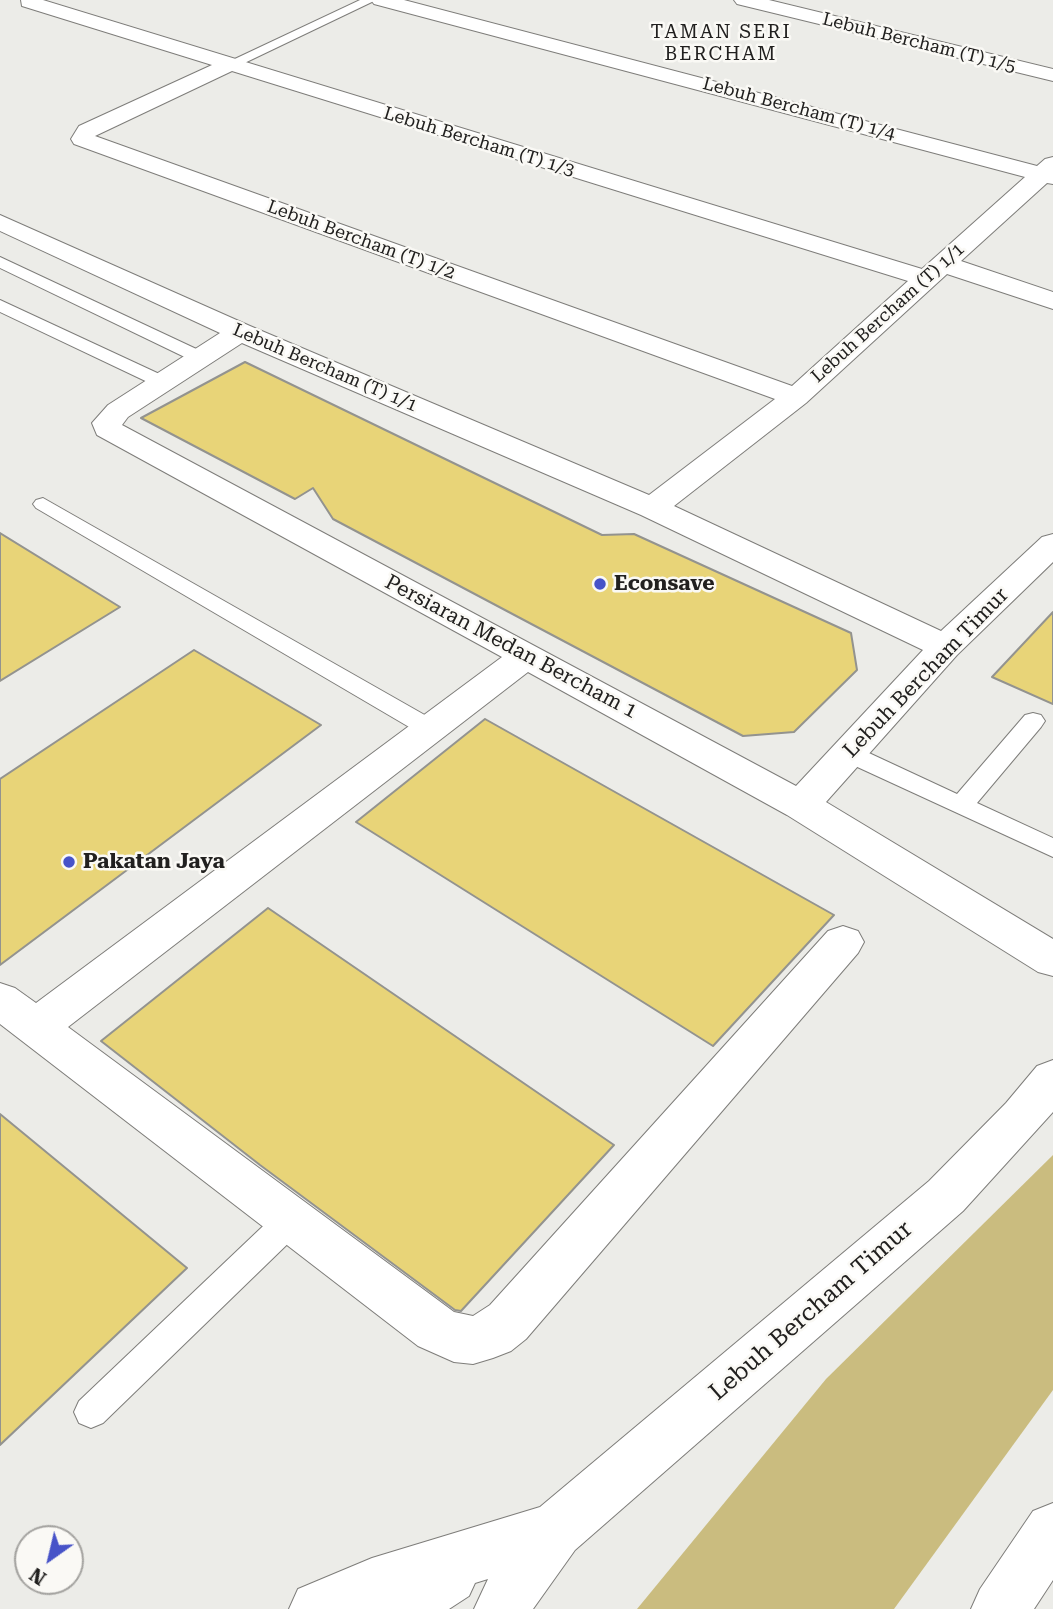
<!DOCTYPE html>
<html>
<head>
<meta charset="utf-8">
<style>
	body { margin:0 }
	#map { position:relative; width:1053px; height:1609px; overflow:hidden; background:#ecece8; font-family:"Roboto Serif",serif }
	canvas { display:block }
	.north { position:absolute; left:14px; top:1525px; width:70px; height:70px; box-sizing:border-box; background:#faf9f5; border:2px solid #a3a29f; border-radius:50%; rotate:214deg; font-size:19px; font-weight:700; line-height:28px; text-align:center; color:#21201f }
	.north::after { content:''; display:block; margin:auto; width:24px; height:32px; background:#4753c8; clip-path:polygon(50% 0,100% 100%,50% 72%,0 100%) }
</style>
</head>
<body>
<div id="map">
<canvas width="1053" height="1609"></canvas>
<div class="north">N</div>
</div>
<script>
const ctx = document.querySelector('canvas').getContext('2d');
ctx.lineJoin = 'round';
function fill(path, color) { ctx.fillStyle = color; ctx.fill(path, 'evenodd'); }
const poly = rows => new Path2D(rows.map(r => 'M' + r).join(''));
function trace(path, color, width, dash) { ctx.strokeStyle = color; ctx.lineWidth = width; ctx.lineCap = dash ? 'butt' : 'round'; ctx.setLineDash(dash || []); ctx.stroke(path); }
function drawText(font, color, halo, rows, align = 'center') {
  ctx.font = font + ' "Roboto Serif",serif'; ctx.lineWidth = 5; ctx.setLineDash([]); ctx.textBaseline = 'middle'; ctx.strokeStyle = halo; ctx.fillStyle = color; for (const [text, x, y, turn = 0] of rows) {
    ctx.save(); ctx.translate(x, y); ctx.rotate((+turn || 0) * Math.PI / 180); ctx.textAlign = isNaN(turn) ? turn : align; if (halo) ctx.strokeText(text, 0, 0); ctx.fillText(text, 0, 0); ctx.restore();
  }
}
const green = poly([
	[1053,1155,1053,1390,894,1609,637,1609,826,1379]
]);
const building = poly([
	[245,362,602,535,634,534,851,633,857,670,794,732,743,736,333,519,313,488,295,499,141,418,245,362],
	[0,533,120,607,0,681,0,533],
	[1053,612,1053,704,992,677,1053,612],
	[194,650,321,725,0,965,0,779,194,650],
	[485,719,834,915,713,1046,356,822,485,719],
	[268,908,614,1145,461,1311,455,1310,260,1165,101,1041,268,908],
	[0,1114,187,1268,0,1445,0,1114]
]);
const lane = poly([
	[360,0,376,0,234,68,229,69,222,65,360,0],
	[0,257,207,354,210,358,207,362,195,362,0,268,0,257],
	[0,300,168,378,171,382,168,386,156,386,0,312,0,300],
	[43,498,437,722,441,728,437,734,429,736,421,734,36,508,33,504,36,500,43,498],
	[1033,713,1041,715,1045,721,1041,727,977,803,1053,838,1053,857,840,759,836,753,840,747,848,745,856,747,957,794,1025,715,1033,713],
	[291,1206,302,1210,306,1220,302,1230,103,1423,91,1428,79,1423,74,1412,79,1401,280,1210,291,1206]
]);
const street = poly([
	[21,0,43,0,922,269,1025,177,374,4,371,0,404,0,1037,166,1045,159,1053,157,1053,184,1047,183,961,261,1053,292,1053,309,947,274,806,403,674,506,941,631,1042,537,1053,534,1053,562,957,655,826,802,1053,939,1053,976,1038,972,787,815,528,672,68,1027,454,1312,473,1316,490,1305,828,931,843,926,858,931,864,942,858,953,526,1339,511,1351,493,1358,473,1364,454,1362,418,1346,0,1024,0,983,15,988,36,1003,502,657,97,435,92,423,108,405,220,333,0,231,0,215,250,326,649,495,775,399,74,144,71,139,79,126,212,65,22,6,21,0],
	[232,71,908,281,792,386,95,136,232,71],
	[242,343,641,515,923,650,796,786,122,425,128,417,242,343],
	[734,0,769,0,1053,69,1053,81,737,4,734,0],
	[1053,1503,1053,1580,1034,1609,971,1609,980,1589,1033,1511,1053,1503]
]);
const secondary = poly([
	[1053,1060,1053,1112,963,1211,575,1550,533,1609,474,1609,488,1579,475,1583,469,1596,449,1609,289,1609,298,1589,372,1558,540,1507,929,1181,1006,1103,1037,1066,1053,1060]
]);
const markers = [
	[600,584,7,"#4753c8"],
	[69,862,7,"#4753c8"]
];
const farStreetnames = [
	["Lebuh Bercham (T) 1/5",919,43,14],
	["Lebuh Bercham (T) 1/4",799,109,15],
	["Lebuh Bercham (T) 1/3",479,142,17],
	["Lebuh Bercham (T) 1/2",361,240,20],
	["Lebuh Bercham (T) 1/1",888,313,-42],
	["Lebuh Bercham (T) 1/1",325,368,23]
];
const farNeighbourhoodnames = [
	["TAMAN SERI",721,32],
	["BERCHAM",721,54]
];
const poiNames = [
	["Econsave",614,584],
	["Pakatan Jaya",83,862]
];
const streetNames = [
	["Persiaran Medan Bercham 1",511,647,28],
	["Lebuh Bercham Timur",926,673,-46]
];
const nearStreetnames = [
	["Lebuh Bercham Timur",811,1311,-41]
];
fill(green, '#cabc7f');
fill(building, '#e8d478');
trace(building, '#93938f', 2);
trace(lane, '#7e7d7a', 2);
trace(street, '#7e7d7a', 2);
trace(secondary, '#7e7d7a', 2);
fill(lane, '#fff');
fill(street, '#fff');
fill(secondary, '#fff');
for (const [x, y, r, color] of markers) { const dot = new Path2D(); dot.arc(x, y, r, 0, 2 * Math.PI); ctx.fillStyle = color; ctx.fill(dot); trace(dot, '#faf9f5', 2.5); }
drawText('18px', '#21201f', '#faf9f5', farStreetnames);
ctx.letterSpacing = '2px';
drawText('19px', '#21201f', '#faf9f5', farNeighbourhoodnames);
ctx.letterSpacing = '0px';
drawText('bold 21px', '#21201f', '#faf9f5', poiNames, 'left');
drawText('21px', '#21201f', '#faf9f5', streetNames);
drawText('24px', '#21201f', '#faf9f5', nearStreetnames);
</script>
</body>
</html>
